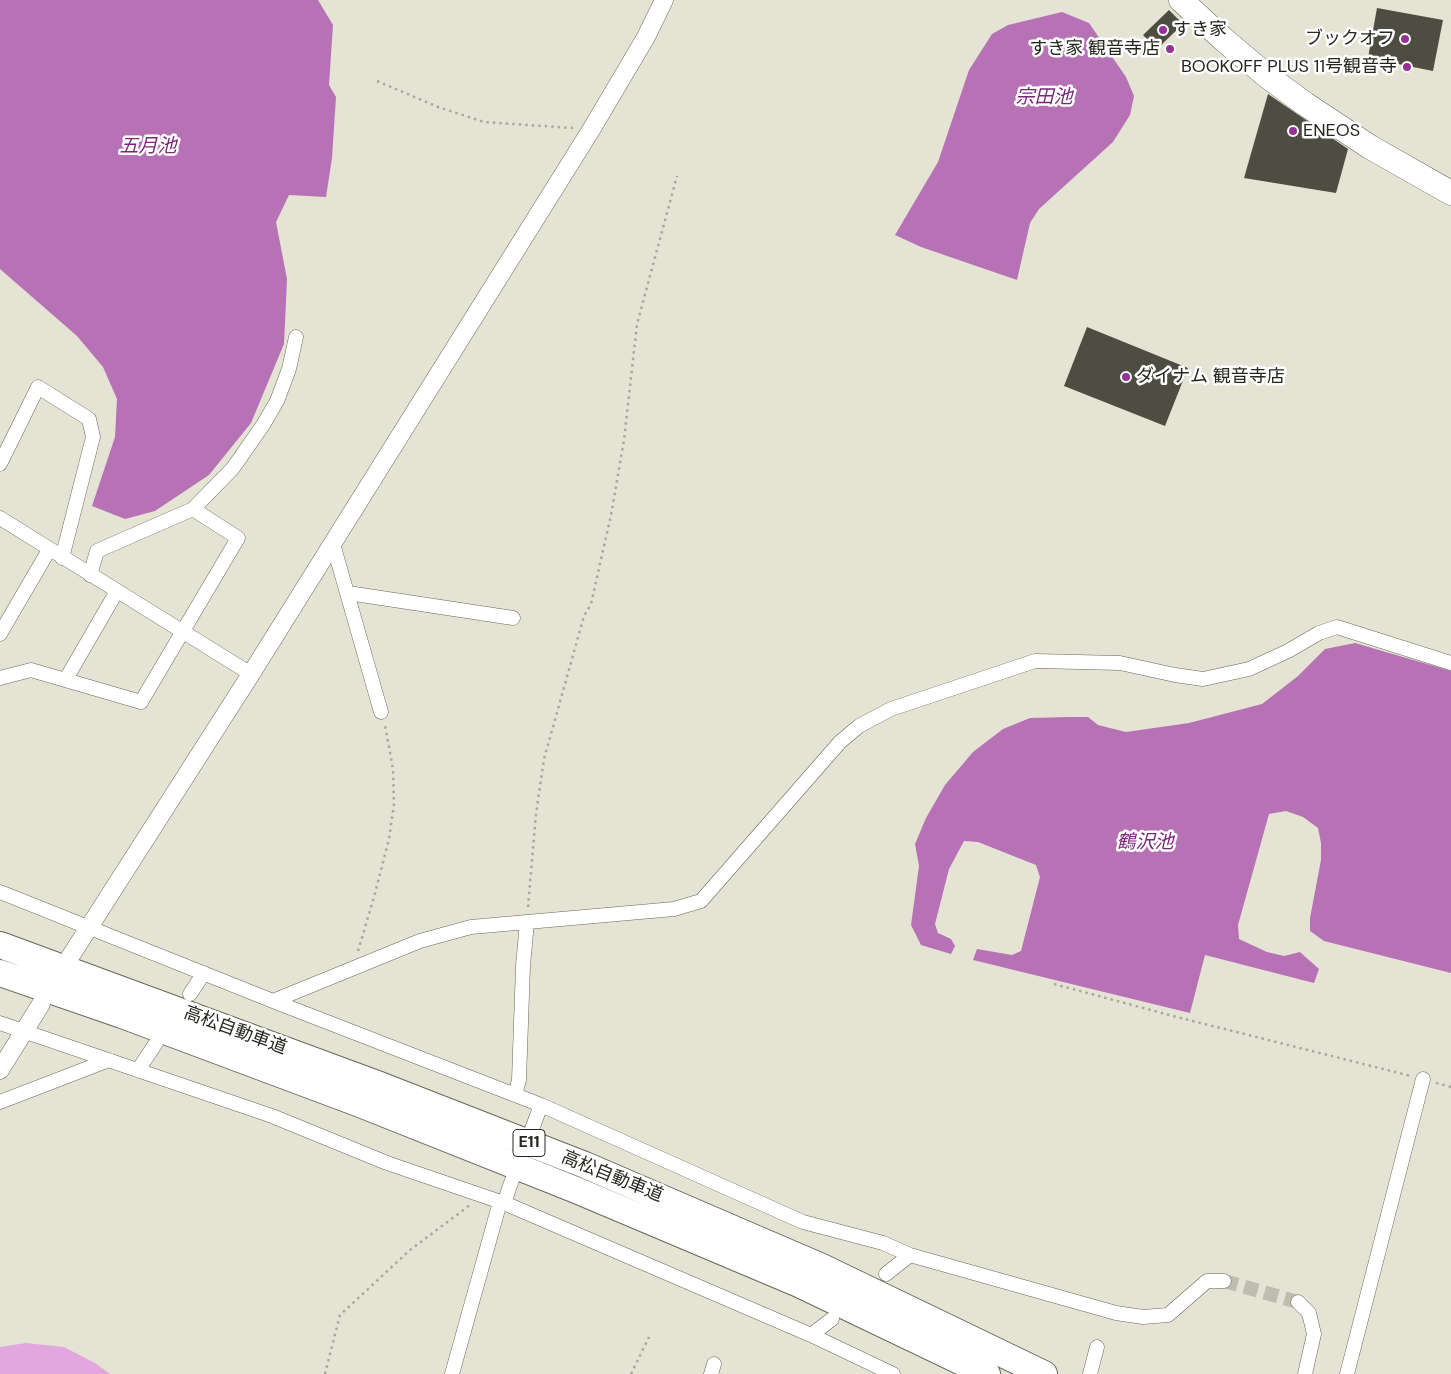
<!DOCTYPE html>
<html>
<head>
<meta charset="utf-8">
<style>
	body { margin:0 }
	canvas { display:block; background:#e4e3d4 }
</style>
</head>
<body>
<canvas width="1451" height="1374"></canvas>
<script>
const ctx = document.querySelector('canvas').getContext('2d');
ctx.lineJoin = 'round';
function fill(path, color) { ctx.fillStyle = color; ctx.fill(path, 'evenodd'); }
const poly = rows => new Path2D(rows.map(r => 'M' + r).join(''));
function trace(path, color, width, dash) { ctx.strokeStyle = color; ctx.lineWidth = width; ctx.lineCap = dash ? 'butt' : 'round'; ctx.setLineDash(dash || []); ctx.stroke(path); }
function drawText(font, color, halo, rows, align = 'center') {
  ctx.font = font + ' "DM Sans","Noto Sans JP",sans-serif'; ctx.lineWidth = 5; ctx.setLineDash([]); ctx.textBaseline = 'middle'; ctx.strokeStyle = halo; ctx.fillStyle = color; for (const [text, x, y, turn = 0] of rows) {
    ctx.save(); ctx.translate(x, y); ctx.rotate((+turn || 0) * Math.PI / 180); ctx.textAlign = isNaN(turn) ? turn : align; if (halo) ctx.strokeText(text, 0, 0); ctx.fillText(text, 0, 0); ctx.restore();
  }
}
const green = poly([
	[26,1343,64,1347,95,1363,110,1374,0,1374,0,1347]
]);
const water = poly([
	[0,0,318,0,333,25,329,85,336,97,332,158,326,197,289,195,276,222,287,279,284,344,251,423,209,475,155,511,125,519,92,506,115,437,117,399,103,367,77,336,0,269],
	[1062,12,1089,23,1126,77,1134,96,1130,115,1113,142,1039,209,1030,223,1017,280,921,247,895,235,938,162,969,70,992,34,1008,25],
	[1355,643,1451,671,1451,973,1324,941,1310,931,1310,918,1321,860,1321,843,1318,828,1303,817,1286,811,1269,814,1238,925,1239,939,1267,952,1284,956,1300,952,1319,969,1314,983,1205,955,1190,1013,973,960,977,949,1012,955,1021,951,1040,877,1036,865,978,842,964,841,949,869,935,924,938,933,951,939,955,946,951,954,921,945,911,925,919,866,915,844,926,818,945,785,973,752,1003,729,1030,718,1070,717,1088,717,1098,725,1126,732,1189,723,1262,704,1298,676,1325,649]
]);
const building = poly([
	[1377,8,1443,20,1433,71,1368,58],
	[1169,10,1183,24,1157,49,1143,35],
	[1268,94,1348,149,1336,193,1244,178],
	[1087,327,1188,368,1165,426,1064,386]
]);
const minorTunnel = poly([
	[1224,1281,1298,1302]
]);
const path = poly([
	[377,81,438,107,484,122,573,128],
	[528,907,536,814,544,759,584,616,591,604,611,515,624,440,637,324,677,176],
	[358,951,374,897,389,839,394,804,393,769,385,725],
	[1054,984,1173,1016,1411,1076],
	[1436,1083,1451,1087],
	[325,1374,340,1315,410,1250,470,1205],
	[631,1374,649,1337]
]);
const minor = poly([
	[0,464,38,387,89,419,93,437,62,558],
	[0,518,251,674],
	[333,544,381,712],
	[90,575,97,551,193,509,233,468,263,425,277,401,289,369,296,337],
	[348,593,513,618],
	[0,634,49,550],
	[0,678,31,670,141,702,238,538,193,509],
	[66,679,117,591],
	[0,892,273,1001,541,1105,803,1222,883,1243,910,1255,1116,1313,1143,1317,1168,1315,1207,1281,1224,1281],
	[190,994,204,973],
	[273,1001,420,941,471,927,674,909,701,901,840,742,859,726,891,709,1035,661,1120,663,1175,675,1203,679,1249,669,1288,651,1319,633,1337,627,1451,663],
	[0,1023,272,1116,387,1163,504,1203,811,1335,893,1374],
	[138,1070,156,1043],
	[515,1095,519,1080,523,966,527,922],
	[0,1102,109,1060],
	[532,1129,541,1105],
	[504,1203,512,1180],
	[886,1274,910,1255],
	[1298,1302,1309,1313,1314,1334,1305,1374],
	[811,1335,832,1319],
	[452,1374,500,1202],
	[711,1374,714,1364],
	[1090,1374,1097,1347],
	[1347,1374,1423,1079]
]);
const tertiary = poly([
	[70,957,251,674,591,130,646,37,664,0],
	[0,1070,41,1004]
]);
const trunk = poly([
	[1181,0,1223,39,1267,76,1305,104,1370,147,1451,193]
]);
const motorway = poly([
	[0,945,377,1084,585,1165,822,1267,1044,1374],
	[0,973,122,1015,360,1104,576,1190,799,1284,987,1374]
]);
const markers = [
	[1163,30,5,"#963196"],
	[1405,39,5,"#963196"],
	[1170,49,5,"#963196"],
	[1407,67,5,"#963196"],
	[1293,131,5,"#963196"],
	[1126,377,5,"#963196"]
];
const shields = [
	[529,1143,32]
];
const shieldNames = [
	["E11",529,1143]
];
const poiNames = [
	["すき家",1173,30],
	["ブックオフ",1395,39,"right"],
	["すき家 観音寺店",1160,49,"right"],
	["BOOKOFF PLUS 11号観音寺",1397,67,"right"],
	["ENEOS",1303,131],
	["ダイナム 観音寺店",1136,377]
];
const streetNames = [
	["高松自動車道",235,1031,20],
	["高松自動車道",612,1177,22]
];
const waterNames = [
	["宗田池",1044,98],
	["五月池",148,147],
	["鶴沢池",1145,843]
];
fill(green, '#e3a7e0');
fill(water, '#b672b5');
fill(building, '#4e4d41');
trace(minorTunnel, '#bebdb0', 14, [14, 7]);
trace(minor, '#676759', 15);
trace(tertiary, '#676759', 19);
trace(trunk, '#676759', 25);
trace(motorway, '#676759', 28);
trace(path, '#a9a89c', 2.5, [2.5, 4]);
trace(minor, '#fff', 14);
trace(tertiary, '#fff', 18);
trace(trunk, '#fff', 24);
trace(motorway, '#fff', 26);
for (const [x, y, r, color] of markers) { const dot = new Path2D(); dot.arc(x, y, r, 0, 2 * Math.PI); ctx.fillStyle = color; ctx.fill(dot); trace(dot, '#fff', 2); }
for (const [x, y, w] of shields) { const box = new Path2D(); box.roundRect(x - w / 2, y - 13.5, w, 27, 4); ctx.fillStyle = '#fff'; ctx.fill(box); trace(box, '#262620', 1); }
drawText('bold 16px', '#262620', null, shieldNames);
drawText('18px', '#262620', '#fff', poiNames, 'left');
drawText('18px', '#262620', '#fff', streetNames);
drawText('italic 19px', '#7a277a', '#fff', waterNames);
</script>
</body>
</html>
